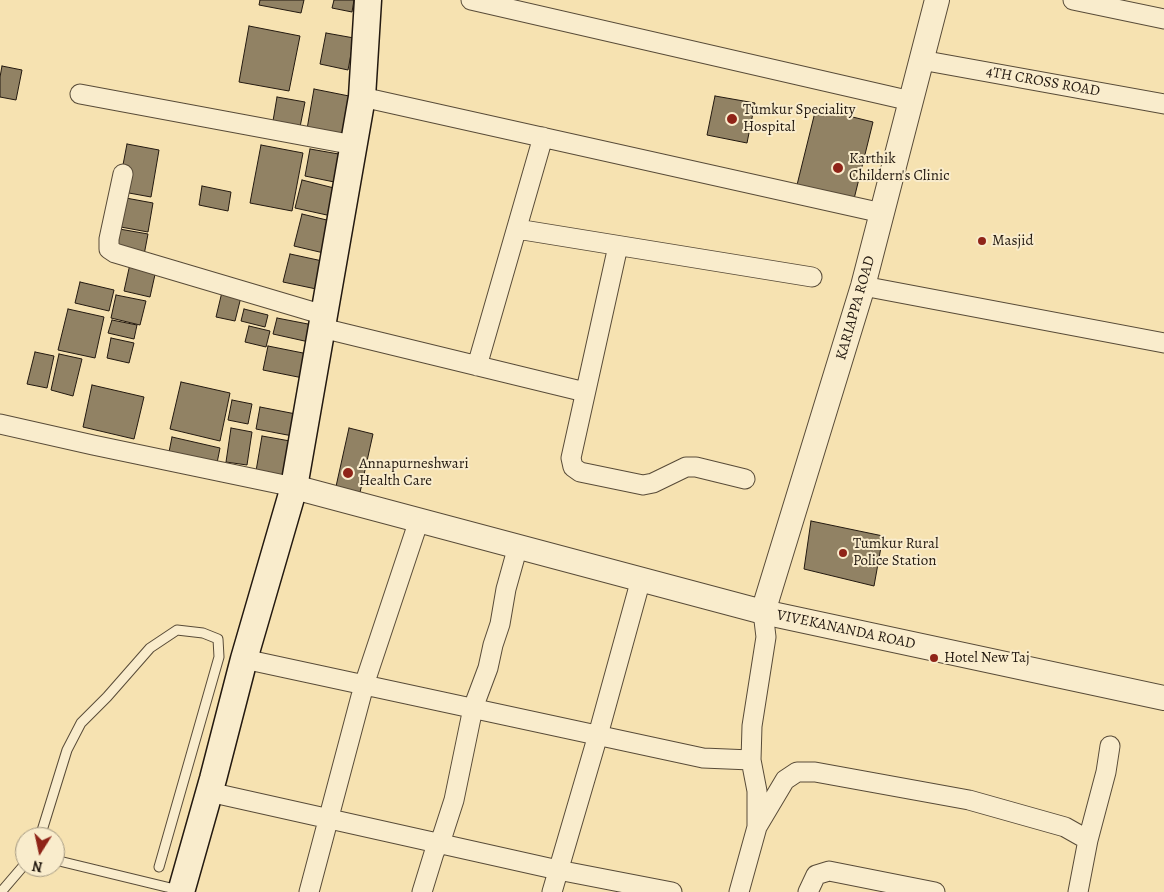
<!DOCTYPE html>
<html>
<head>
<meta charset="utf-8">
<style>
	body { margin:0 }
	#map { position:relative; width:1164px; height:892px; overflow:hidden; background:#f6e2b1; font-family:Alegreya,serif }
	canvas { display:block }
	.north { position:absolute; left:15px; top:827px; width:50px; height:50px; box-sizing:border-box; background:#f9eccc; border:1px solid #a39881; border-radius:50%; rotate:190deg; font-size:14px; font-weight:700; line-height:20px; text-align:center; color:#231910 }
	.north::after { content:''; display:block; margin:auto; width:18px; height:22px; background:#8f2418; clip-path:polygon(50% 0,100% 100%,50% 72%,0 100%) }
</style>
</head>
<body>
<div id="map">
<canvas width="1164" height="892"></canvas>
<div class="north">N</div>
</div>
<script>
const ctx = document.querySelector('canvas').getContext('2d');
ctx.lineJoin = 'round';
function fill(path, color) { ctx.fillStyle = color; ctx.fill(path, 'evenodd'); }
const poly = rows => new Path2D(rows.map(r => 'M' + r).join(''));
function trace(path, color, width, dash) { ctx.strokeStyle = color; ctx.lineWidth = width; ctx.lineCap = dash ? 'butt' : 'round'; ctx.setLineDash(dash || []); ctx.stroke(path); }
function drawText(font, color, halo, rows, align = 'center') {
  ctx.font = font + ' Alegreya,serif'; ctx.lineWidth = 4; ctx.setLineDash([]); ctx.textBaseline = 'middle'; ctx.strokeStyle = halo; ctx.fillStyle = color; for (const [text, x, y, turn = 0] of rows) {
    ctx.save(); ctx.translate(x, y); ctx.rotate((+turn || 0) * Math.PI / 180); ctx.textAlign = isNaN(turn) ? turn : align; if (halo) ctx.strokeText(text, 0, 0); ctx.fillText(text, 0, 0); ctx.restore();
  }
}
const building = poly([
	[260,0,304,0,301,13,259,5,260,0],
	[334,0,354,0,352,12,332,8,334,0],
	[249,26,300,36,289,91,239,82,249,26],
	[326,33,354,38,348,70,320,64,326,33],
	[2,66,22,70,16,100,0,97,0,77,2,66],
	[314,89,349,96,342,136,307,129,314,89],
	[715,96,755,103,747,143,707,135,715,96],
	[277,97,305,102,299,132,272,127,277,97],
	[816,108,873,122,854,199,797,185,816,108],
	[127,144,159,150,151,197,118,191,127,144],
	[261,145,303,153,292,211,250,203,261,145],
	[310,149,350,156,344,184,305,176,310,149],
	[302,180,342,190,336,217,295,208,302,180],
	[202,186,231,192,228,211,199,205,202,186],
	[115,196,153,203,148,232,110,225,115,196],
	[302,214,335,222,328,254,294,246,302,214],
	[108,227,148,234,144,255,105,247,108,227],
	[290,254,327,262,321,290,283,282,290,254],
	[130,264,156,270,150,297,124,291,130,264],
	[80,282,114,290,109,311,75,303,80,282],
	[222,292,241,297,235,321,216,317,222,292],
	[116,295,146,301,140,325,111,318,116,295],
	[68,309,104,317,95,358,58,350,68,309],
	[244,309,268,315,265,327,241,321,244,309],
	[277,318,313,325,309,342,273,334,277,318],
	[112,320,137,325,134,339,108,333,112,320],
	[249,326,270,331,266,347,245,342,249,326],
	[111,338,134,343,129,363,107,358,111,338],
	[268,346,308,354,303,378,263,370,268,346],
	[35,352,54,356,47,388,27,384,35,352],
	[59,354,82,359,73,396,51,390,59,354],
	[181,382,230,393,220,441,170,429,181,382],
	[92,385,144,397,134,439,83,427,92,385],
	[232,400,252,404,248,424,228,420,232,400],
	[260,407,301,415,298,437,256,429,260,407],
	[231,428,252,432,247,465,226,462,231,428],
	[349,428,373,434,359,497,335,491,349,428],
	[262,436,290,441,285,476,256,471,262,436],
	[172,437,220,448,217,463,169,452,172,437],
	[811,521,883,536,874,586,804,569,811,521]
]);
const service = poly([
	[40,837,67,750,81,723,107,697,150,648,177,630,203,633,218,639,219,657,159,867],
	[55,860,179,890],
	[1,892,25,864]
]);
const minor = poly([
	[471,0,911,101],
	[1073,0,1164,19],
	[921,60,1164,104],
	[80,94,354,145],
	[362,97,882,213],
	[123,174,109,239,109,249,115,253,324,315],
	[517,229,812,277],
	[618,246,571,458,573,467,580,472,643,485,653,483,686,467,696,467,745,479],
	[863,286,1164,343],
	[322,328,585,392],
	[477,366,543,137],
	[0,424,93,445,294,487],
	[244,659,703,758,751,760],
	[209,792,558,870,672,892],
	[757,827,785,780,797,772,815,772,969,800,1065,827,1088,840],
	[309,892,364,685,419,520],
	[422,892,434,853,443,834,454,800,473,708,488,668,493,645,500,624,506,589,518,546],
	[552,892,598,735,641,579],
	[739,892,757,827,757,791,751,760,752,726,766,637,763,612],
	[808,892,816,875,829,871,935,892],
	[1078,892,1088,840,1106,772,1110,746]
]);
const tertiary = poly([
	[294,487,763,612,1164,698],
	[763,612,863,286,937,0]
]);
const secondary = poly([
	[181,892,213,779,244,659,294,487,362,97,368,0]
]);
const markers = [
	[732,119,6,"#8f2418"],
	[838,168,6,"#8f2418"],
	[982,241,5,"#8f2418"],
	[348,473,6,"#8f2418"],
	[843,553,5,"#8f2418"],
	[934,658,5,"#8f2418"]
];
const streetNames = [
	["4TH CROSS ROAD",1043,82,10],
	["KARIAPPA ROAD",856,308,-74],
	["VIVEKANANDA ROAD",846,630,12]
];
const poiNames = [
	["Tumkur Speciality",743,110],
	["Hospital",743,127],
	["Karthik",849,159],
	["Childern's Clinic",849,176],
	["Masjid",992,241],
	["Annapurneshwari",359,464],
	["Health Care",359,481],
	["Tumkur Rural",853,544],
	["Police Station",853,561],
	["Hotel New Taj",944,658]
];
fill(building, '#918264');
trace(building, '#231910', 1);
trace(service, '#584b38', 11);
trace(minor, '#584b38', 21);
trace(tertiary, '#584b38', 26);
trace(secondary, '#231910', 29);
trace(service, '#f9eccc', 9);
trace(minor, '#f9eccc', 19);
trace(tertiary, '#f9eccc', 24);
trace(secondary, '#f9eccc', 26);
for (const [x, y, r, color] of markers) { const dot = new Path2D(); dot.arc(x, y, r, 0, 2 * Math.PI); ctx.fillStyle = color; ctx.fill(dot); trace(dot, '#f9eccc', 2); }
drawText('15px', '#231910', '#f9eccc', streetNames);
drawText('15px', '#231910', '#f9eccc', poiNames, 'left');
</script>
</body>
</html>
